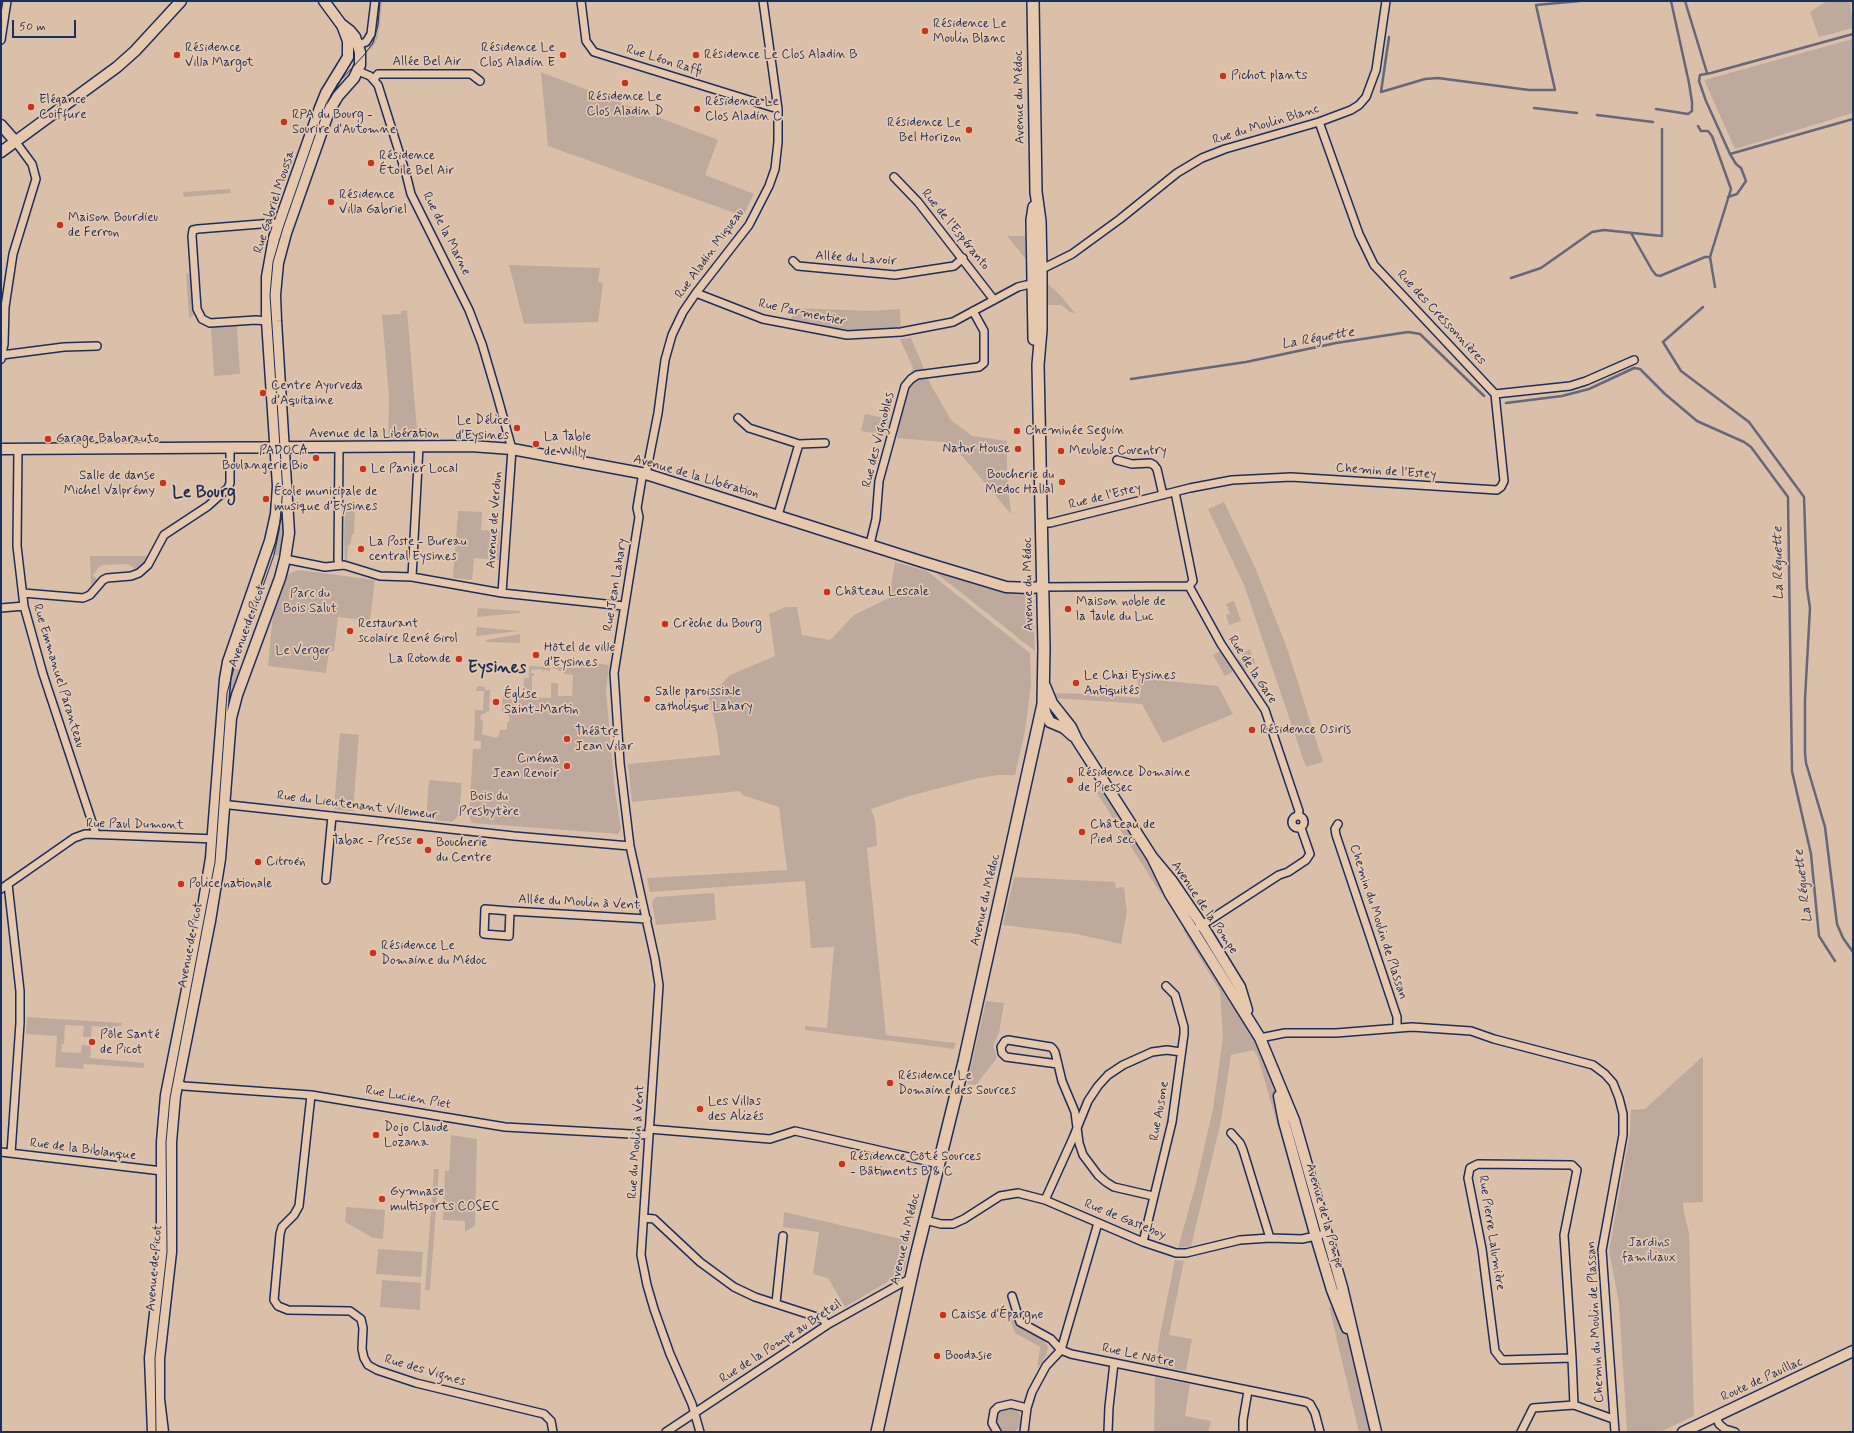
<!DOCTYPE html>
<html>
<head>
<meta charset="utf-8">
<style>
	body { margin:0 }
	#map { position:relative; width:1854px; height:1433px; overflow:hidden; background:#dac0a8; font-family:Mynerve,sans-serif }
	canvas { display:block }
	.frame { position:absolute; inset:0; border:2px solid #1b2f5e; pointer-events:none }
	.scale { position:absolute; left:12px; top:20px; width:64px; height:18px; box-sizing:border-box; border:2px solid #1b2f5e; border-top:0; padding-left:5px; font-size:12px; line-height:14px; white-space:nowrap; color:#1b2f5e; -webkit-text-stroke:3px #e6c9ad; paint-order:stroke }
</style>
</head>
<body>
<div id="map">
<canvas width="1854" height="1433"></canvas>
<div class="frame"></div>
<div class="scale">50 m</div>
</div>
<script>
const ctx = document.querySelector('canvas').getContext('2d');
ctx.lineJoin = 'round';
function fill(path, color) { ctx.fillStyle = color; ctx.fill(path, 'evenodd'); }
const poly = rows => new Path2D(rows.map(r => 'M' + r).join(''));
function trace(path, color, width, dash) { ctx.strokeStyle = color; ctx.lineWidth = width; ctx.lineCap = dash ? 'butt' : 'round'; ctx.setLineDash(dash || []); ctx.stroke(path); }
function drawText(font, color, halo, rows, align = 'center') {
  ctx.font = font + ' Mynerve,sans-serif'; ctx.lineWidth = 3.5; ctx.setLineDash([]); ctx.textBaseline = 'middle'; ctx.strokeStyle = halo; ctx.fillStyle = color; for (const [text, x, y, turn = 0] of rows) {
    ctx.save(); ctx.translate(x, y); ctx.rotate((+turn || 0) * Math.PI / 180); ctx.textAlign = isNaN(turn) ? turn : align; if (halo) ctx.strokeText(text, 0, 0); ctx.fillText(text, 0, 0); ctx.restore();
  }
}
const green = poly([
	[378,1,382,1,380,25,377,40,371,50,369,45,376,25],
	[1827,1,1850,1,1853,28,1819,37,1810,12],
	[1853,39,1853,113,1735,149,1704,80],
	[541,72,718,140,705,175,754,194,743,216,548,146],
	[230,189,231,193,184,197,183,192],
	[1007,236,1025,236,1026,259],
	[509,265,600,268,598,282,603,283,598,322,524,324],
	[186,273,191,275,194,315,189,318],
	[1045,281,1060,295,1075,313,1070,312,1061,305,1047,305],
	[794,308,871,311,900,309,901,332,847,335,790,324],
	[407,310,418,442,388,441,389,397,382,315,401,314,401,311],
	[237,326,240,374,214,376,211,327],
	[911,338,931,385,951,420,972,436,1007,441,1007,475,1011,514,963,457,943,442,897,438,905,386,913,368,900,339],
	[865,414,889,419,885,435,861,431],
	[1224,502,1255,567,1287,648,1323,762,1306,767,1244,585,1208,509],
	[345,509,355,510,354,534,352,534,350,545,348,545,347,560,345,560,344,538],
	[458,511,482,512,481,530,500,531,499,560,474,558,472,580,453,578],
	[279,513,286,513,284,542,280,556,272,554],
	[90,556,147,556,143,565,137,570,128,564,103,565,100,566,93,575,97,580,91,586],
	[895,562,927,571,1030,653,1031,685,1025,731,1015,775,999,775,978,778,906,797,871,809,875,820,877,846,867,848,886,1035,956,1043,954,1049,805,1030,805,1026,827,1028,834,947,811,948,805,881,650,892,647,878,787,870,779,807,742,795,740,791,632,802,628,764,720,755,717,731,707,690,719,686,730,675,775,656,769,614,786,607,797,607,802,635,830,640,854,615,889,598],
	[931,569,1005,590,1024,594,1033,606,1035,651],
	[298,570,375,580,370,621,338,617,334,651,329,651,326,673,268,666,273,613,288,574],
	[1234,601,1241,621,1229,625,1226,615,1230,614,1226,604],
	[478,608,520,611,520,613,477,617],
	[477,627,519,631,476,636],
	[520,634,520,643,486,642,486,640],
	[1250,649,1255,663,1244,671,1237,662,1243,657,1241,654],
	[1220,651,1233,668,1232,672,1225,676,1213,655],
	[581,661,609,665,606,691,615,791,621,830,618,834,472,823,469,816,473,749,481,749,481,741,474,741,475,710,483,710,484,691,476,691,477,686,485,687,485,690,490,690,489,711,481,715,480,719,483,721,482,734,496,738,499,735,500,730,507,730,507,723,510,720,508,714,502,711,503,693,523,694,524,678,529,678,529,666,551,667,549,674,549,671,544,670,542,673,542,669,531,670,531,673,534,673,534,676,532,676,532,697,551,698,551,683,558,683,558,696,572,696,573,675,564,674,564,671,558,671,558,669,553,669,553,667,580,668],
	[232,667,240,670,231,707,224,706],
	[1137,678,1218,686,1233,714,1163,743,1142,704,1054,698,1053,693,1089,694,1140,698],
	[340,733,359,735,353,811,334,809],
	[429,780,462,783,459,815,452,822,426,819],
	[1102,788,1153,867,1165,892,1161,894,1097,793],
	[1014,877,1115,882,1116,888,1124,887,1127,912,1121,944,1076,934,1003,925],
	[714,893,716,920,656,925,652,902,656,897],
	[1187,928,1257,1043,1273,1083,1279,1115,1279,1130,1258,1058,1254,1050,1231,1055,1221,1121,1191,1246,1178,1248,1196,1183,1213,1109,1223,1037,1220,991,1183,930],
	[986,1001,1004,1003,999,1033,993,1046,997,1058,976,1085,967,1084],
	[27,1017,122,1023,122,1025,112,1028,92,1026,91,1037,83,1037,84,1026,65,1025,64,1044,62,1044,61,1052,81,1053,82,1045,91,1046,90,1058,144,1063,144,1068,84,1064,83,1069,55,1067,57,1036,26,1034],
	[1703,1056,1703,1202,1683,1203,1684,1212,1689,1233,1694,1416,1660,1432,1627,1432,1619,1303,1609,1251,1630,1132,1631,1110,1645,1109],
	[451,1135,477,1139,475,1226,465,1232,465,1221,443,1220,445,1171,449,1171],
	[434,1169,439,1169,430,1290,425,1290],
	[346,1207,385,1210,383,1239,373,1238,345,1222],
	[784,1212,910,1241,904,1272,845,1307,828,1278,813,1274,819,1232,783,1227],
	[378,1249,423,1252,421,1277,376,1274],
	[1175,1260,1184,1261,1169,1335,1192,1339,1186,1371,1156,1366,1160,1334],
	[382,1280,421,1283,420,1310,380,1307],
	[1329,1307,1333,1308,1340,1319,1351,1349,1370,1428,1368,1432,1359,1432],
	[1006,1308,1021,1329,1040,1338,1046,1344,1048,1347,1046,1356,1037,1369,1040,1347,1015,1333],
	[1155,1377,1190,1384,1185,1416,1211,1421,1208,1432,1154,1432],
	'995 1420a13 13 0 1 1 26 0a13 13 0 1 1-26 0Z'
]);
const stream = poly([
	[1685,1,1707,73],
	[1389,37,1381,92,1425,79,1438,78,1529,90,1555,90,1536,5,1580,1],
	[1534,108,1577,113],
	[1656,109,1688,114,1692,111,1692,102,1689,83,1671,1],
	[1597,115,1653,122],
	[1698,126,1701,131,1708,131,1712,136,1731,189,1710,257,1715,287],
	[1730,154,1853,119],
	[1728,197,1737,194,1746,181,1741,168,1736,164,1730,154,1706,101,1699,81,1700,75,1711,73,1853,34],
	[1631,233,1652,270,1656,275,1660,276,1705,257,1710,257],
	[1511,278,1541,268,1592,232,1604,230,1662,236,1662,129],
	[1703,307,1663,342,1681,371,1749,422,1804,497,1807,588,1810,608,1805,699,1805,753,1806,763,1825,827,1837,924,1843,938,1853,952],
	[1131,379,1246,362,1336,343,1408,332,1420,334,1484,396],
	[1506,403,1562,396,1589,389,1634,368,1640,369,1665,394,1697,421,1744,442,1751,447,1788,497,1792,771,1811,854,1819,936,1835,961]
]);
const street = poly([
	[581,1,586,41,594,52,778,109],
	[1,40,7,1],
	[358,45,366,42,371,34,375,1],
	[358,71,370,76,378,85,406,174,411,194,469,310,482,344,497,395,512,449,502,593],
	[374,79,378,74,471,74,480,81],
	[1319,122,1359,234,1374,265,1495,394,1570,386,1586,381,1634,360],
	[894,177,918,202,994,300],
	[793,261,798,266,895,275,954,266,963,258],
	[1037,268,1046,267,1072,254,1120,219,1177,173,1202,158,1225,149,1319,122,1351,110,1359,105,1366,97,1376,70,1386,1],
	[696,293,763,319,847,335,901,332,953,322,1018,287,1026,285,1036,285],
	[267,321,256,320,210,323,202,319,197,309,192,236,193,230,198,229,273,223,282,228],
	[2,355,64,347,97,346],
	[1,359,4,344,5,307,13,254,36,179,32,164,15,141],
	[738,418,749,428,799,444,778,515],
	[799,444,825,443],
	[339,447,338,560,339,565],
	[18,449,17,546,24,606,43,674,96,834],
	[1117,460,1132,464,1150,463,1154,465,1157,469,1163,495],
	[1175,492,1193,581,1189,586],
	[1041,523,1050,523,1190,488,1232,480,1291,477,1497,490,1501,487,1504,481,1495,394],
	[870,544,876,519,879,481,905,386,911,379,917,375,979,367,984,363,984,331,973,311],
	[285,559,325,567,344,565,380,576,412,577,502,593,624,606],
	[412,577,419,446],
	[1043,587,1189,586,1221,644,1265,710,1299,811,1298,816],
	[23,593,83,598,90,595,103,580,107,578,131,576,139,573,148,565,164,535,208,506,228,488,230,483,230,448],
	[1,608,24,606],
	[221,804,514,836,630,846],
	'1292 822a6 6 0 1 1 12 0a6 6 0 1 1-12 0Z',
	[1338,824,1335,829,1336,835,1397,1017,1397,1028],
	[326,880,332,816],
	[8,884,20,991,20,1023,11,1153],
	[1,889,74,838,85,834,216,839],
	[510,911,509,936,484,934,485,909,510,911,647,919],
	[1199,927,1279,875,1288,872,1306,860,1310,854,1309,851,1301,828],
	[1260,1038,1285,1033,1336,1033,1412,1027,1471,1031,1494,1039,1593,1065,1605,1074,1613,1083,1619,1098,1623,1114,1623,1135,1602,1250,1615,1432],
	[1058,1064,1006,1057,1002,1053,1001,1047,1005,1041,1008,1040,1051,1047,1053,1049,1055,1052,1062,1081,1075,1112,1079,1143,1083,1155,1098,1175,1106,1182,1114,1187,1153,1196],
	[173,1082,184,1086,311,1095,505,1127,649,1135],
	[311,1095,299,1206,294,1215,282,1227,280,1234,274,1300,278,1306,288,1310,350,1311,361,1319,363,1328,362,1349,364,1358,368,1365,377,1370,416,1383,544,1414,551,1421,553,1432],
	[649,1129,770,1139,795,1131,939,1164],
	[1231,1133,1240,1143,1243,1150,1270,1238],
	[1,1152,162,1171],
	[1045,1200,1073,1138,1088,1101,1098,1086,1108,1075,1123,1065,1152,1052,1167,1050,1181,1052],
	[644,1218,654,1219,700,1262,734,1287,755,1297,823,1319,827,1325],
	[925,1220,941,1224,953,1224,964,1219,1000,1196,1018,1193,1045,1200,1143,1242,1176,1253,1186,1253,1240,1240,1270,1238,1302,1239,1320,1235],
	[1098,1223,1061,1350,1071,1354,1306,1402,1310,1404,1315,1413,1320,1432],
	[1143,1242,1172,1122,1184,1034,1184,1027,1175,995,1166,986],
	[1012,1296,1020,1322,1051,1339,1061,1350,1046,1366,1032,1392,1027,1408,1024,1432],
	[776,1303,783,1236],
	[1572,1358,1502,1360,1495,1351,1482,1249,1468,1178,1470,1168,1478,1164,1572,1165,1577,1170,1564,1235,1572,1358,1574,1405,1613,1419],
	[1716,1416,1719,1424,1725,1429,1735,1432],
	[666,1432,827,1325,911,1278],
	[700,1432,692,1404,670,1354,654,1309,647,1285,641,1255,659,985,655,959,630,846,620,763,614,673,639,517,637,508,642,478,646,474,658,413,665,360,672,335,683,312,696,293,749,225,769,186,775,169,778,142,778,109,763,1],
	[997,1432,992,1423,994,1411,998,1407,1011,1404,1027,1408],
	[1108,1432,1109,1407,1114,1363],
	[1243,1432,1243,1420,1248,1391],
	[1521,1432,1533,1408,1574,1405]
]);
const secondary = poly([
	[1,125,15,141],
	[1,152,117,67,135,51,181,1],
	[1,449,471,446,512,449,646,474,923,562,1006,587,1029,588,1043,587],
	[1045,686,1052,703,1071,727,1077,740,1152,857,1172,881,1202,925,1240,987,1247,1010],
	[1043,704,1046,715,1050,722,1064,728,1073,736],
	[1152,857,1170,894,1260,1038,1294,1120,1342,1287,1376,1432],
	[1279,1096,1284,1122,1316,1237,1332,1290,1347,1328],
	[153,1432,150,1358,162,1251,162,1142,166,1095,201,919,211,858,225,679,228,662,270,541,276,514,278,486,267,321,267,277,274,238,320,108,326,93,348,57,348,41,342,25],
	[163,1432,159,1399,159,1359,171,1252,171,1142,175,1096,210,921,220,859,231,718,237,695,280,578,285,559,289,533,276,321,275,295,278,263,286,233,329,111,338,96,354,78,360,65,360,52,355,37,350,31,341,24,324,1],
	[1683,1432,1853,1351]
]);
const primary = poly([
	[1034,207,1032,220,1034,339],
	[877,1432,915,1260,964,1062,1043,704,1044,648,1038,365,1041,330,1041,268,1040,221,1036,192,1033,1]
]);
const tram = poly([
	[283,493,270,295,273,262,283,228,326,104,338,83,364,55,373,43,378,25,380,1],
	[156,1432,155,1358,167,1252,166,1142,170,1098,215,862,227,693,234,668,274,555,279,531,283,488]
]);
const markers = [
	[925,31,4,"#c8321e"],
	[177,55,4,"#c8321e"],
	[563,55,4,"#c8321e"],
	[696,55,4,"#c8321e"],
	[1223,76,4,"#c8321e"],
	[625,83,4,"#c8321e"],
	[31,107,4,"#c8321e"],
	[697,109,4,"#c8321e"],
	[284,122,4,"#c8321e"],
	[969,130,4,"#c8321e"],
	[371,163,4,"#c8321e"],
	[331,202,4,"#c8321e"],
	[60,225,4,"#c8321e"],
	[263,393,4,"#c8321e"],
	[517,428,4,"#c8321e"],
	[1017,431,4,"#c8321e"],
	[48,439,4,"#c8321e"],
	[536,444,4,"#c8321e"],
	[1018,449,4,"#c8321e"],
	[1061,451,4,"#c8321e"],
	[316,458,4,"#c8321e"],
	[363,469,4,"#c8321e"],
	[1062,482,4,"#c8321e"],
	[163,483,4,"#c8321e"],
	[266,499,4,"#c8321e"],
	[361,549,4,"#c8321e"],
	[827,592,4,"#c8321e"],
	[1068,609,4,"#c8321e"],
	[665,624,4,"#c8321e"],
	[350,631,4,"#c8321e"],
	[536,655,4,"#c8321e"],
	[459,659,4,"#c8321e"],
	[1076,683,4,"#c8321e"],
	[647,699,4,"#c8321e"],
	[496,702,4,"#c8321e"],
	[1252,730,4,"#c8321e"],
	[567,739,4,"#c8321e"],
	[567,766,4,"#c8321e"],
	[1070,780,4,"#c8321e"],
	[1082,832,4,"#c8321e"],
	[420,841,4,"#c8321e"],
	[428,850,4,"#c8321e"],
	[258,862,4,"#c8321e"],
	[181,884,4,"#c8321e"],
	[373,953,4,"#c8321e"],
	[92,1042,4,"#c8321e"],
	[890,1083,4,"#c8321e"],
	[700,1109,4,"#c8321e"],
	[376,1135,4,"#c8321e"],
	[842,1164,4,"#c8321e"],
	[382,1199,4,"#c8321e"],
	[943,1315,4,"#c8321e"],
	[937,1356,4,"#c8321e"]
];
const poiNames = [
	["Résidence Le",933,24],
	["Moulin Blanc",933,39],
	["Résidence",185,48],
	["Villa Margot",185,63],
	["Résidence Le",555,48,"right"],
	["Clos Aladin E",555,63,"right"],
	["Résidence Le Clos Aladin B",704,55],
	["Pichot plants",1231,76],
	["Résidence Le",625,97,"center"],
	["Clos Aladin D",625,112,"center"],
	["Elégance",39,100],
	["Coiffure",39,115],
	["Résidence Le",705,102],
	["Clos Aladin C",705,117],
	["RPA du Bourg -",292,115],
	["Sourire d'Automne",292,130],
	["Résidence Le",961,123,"right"],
	["Bel Horizon",961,138,"right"],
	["Résidence",379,156],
	["Étoile Bel Air",379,171],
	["Résidence",339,195],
	["Villa Gabriel",339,210],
	["Maison Bourdieu",68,218],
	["de Ferron",68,233],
	["Centre Ayurveda",271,386],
	["d’Aquitaine",271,401],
	["Le Délice",509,421,"right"],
	["d'Eysines",509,436,"right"],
	["Cheminée Seguin",1025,431],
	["La Table",544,437],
	["de Willy",544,452],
	["Garage Babarauto",56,439],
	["Natur House",1010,449,"right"],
	["PADOCA",308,451,"right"],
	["Boulangerie Bio",308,466,"right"],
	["Meubles Coventry",1069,451],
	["Le Panier Local",371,469],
	["Boucherie du",1054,475,"right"],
	["Medoc Hallal",1054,490,"right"],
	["Salle de danse",155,476,"right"],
	["Michel Valprémy",155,491,"right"],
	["École municipale de",274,492],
	["musique d’Eysines",274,507],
	["La Poste - Bureau",369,542],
	["central Eysines",369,557],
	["Château Lescale",835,592],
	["Maison noble de",1076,602],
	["la Taule du Luc",1076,617],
	["Restaurant",358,624],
	["scolaire René Girol",358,639],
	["Crèche du Bourg",673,624],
	["Hôtel de ville",544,648],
	["d'Eysines",544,663],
	["La Rotonde",451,659,"right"],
	["Le Chai Eysines",1084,676],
	["Antiquités",1084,691],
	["Salle paroissiale",655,692],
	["catholique Lahary",655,707],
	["Église",504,695],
	["Saint-Martin",504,710],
	["Résidence Osiris",1260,730],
	["Théâtre",575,732],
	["Jean Vilar",575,747],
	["Cinéma",559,759,"right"],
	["Jean Renoir",559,774,"right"],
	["Résidence Domaine",1078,773],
	["de Piessec",1078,788],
	["Château de",1090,825],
	["Pied sec",1090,840],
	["Tabac - Presse",412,841,"right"],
	["Boucherie",436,843],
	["du Centre",436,858],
	["Citroën",266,862],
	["Police nationale",189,884],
	["Résidence Le",381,946],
	["Domaine du Médoc",381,961],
	["Pôle Santé",100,1035],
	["de Picot",100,1050],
	["Résidence Le",898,1076],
	["Domaine des Sources",898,1091],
	["Les Villas",708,1102],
	["des Alizés",708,1117],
	["Dojo Claude",384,1128],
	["Lozana",384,1143],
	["Résidence Côté Sources",850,1157],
	["- Bâtiments B & C",850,1172],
	["Gymnase",390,1192],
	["multisports COSEC",390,1207],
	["Caisse d'Épargne",951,1315],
	["Boodasie",945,1356]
];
const streetNames = [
	["Rue Léon Raffi",664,61,17],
	["Allée Bel Air",427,62],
	["Avenue du Médoc",1020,97,-91],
	["Rue du Moulin Blanc",1266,125,-17],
	["Rue Gabriel Moussa",275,202,-72],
	["Rue de l'Espéranto",955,230,51],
	["Rue de la Marne",446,234,63],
	["Rue Aladin Miqueau",710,254,-54],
	["Allée du Lavoir",856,259,4],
	["Rue Parmentier",802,313,12],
	["Rue des Cressonnières",1441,318,47],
	["Avenue de la Libération",374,434],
	["Rue des Vignobles",879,440,-76],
	["Chemin de l'Estey",1386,472,4],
	["Avenue de la Libération",696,477,16],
	["Rue de l'Estey",1105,497,-14],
	["Avenue de Verdun",495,520,-86],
	["Avenue du Médoc",1029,584,-91],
	["Rue Jean Lahary",616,585,-81],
	["Avenue de Picot",248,626,-70],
	["Rue de la Gare",1252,670,57],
	["Rue Emmanuel Paranteau",58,676,73],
	["Rue du Lieutenant Villemeur",357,806,7],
	["Rue Paul Dumont",135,825,1],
	["Avenue du Médoc",986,900,-77],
	["Allée du Moulin à Vent",579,903,3],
	["Avenue de la Pompe",1204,908,56],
	["Chemin du Moulin de Plassan",1378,922,72],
	["Avenue de Picot",191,945,-79],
	["Rue Lucien Piet",408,1098,10],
	["Rue Ausone",1160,1111,-80],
	["Rue du Moulin à Vent",637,1142,-86],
	["Rue de la Biblanque",83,1150,7],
	["Avenue de la Pompe",1324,1216,74],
	["Rue de Gasteboy",1125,1220,22],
	["Rue Pierre Lalumière",1491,1233,81],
	["Avenue du Médoc",906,1239,-77],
	["Avenue de Picot",155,1268,-85],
	["Chemin du Moulin de Plassan",1596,1322,-93],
	["Rue de la Pompe au Breteil",781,1342,-33],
	["Rue Le Nôtre",1138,1356,12],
	["Rue des Vignes",425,1371,16],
	["Route de Pauillac",1762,1380,-25]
];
const parkNames = [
	["Parc du",310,594],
	["Bois Salut",310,609],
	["Le Verger",303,651],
	["Bois du",489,797],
	["Presbytère",489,812],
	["Jardins",1649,1243],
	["familiaux",1649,1258]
];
const waterNames = [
	["La Réguette",1318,339,-10],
	["La Réguette",1779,563,-91],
	["La Réguette",1804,886,-97]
];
const districtNames = [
	["Le Bourg",204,493],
	["Eysines",497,668]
];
fill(green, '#beaa9d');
trace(stream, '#65677b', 2.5);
trace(street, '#1b2f5e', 10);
trace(secondary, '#1b2f5e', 13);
trace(primary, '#1b2f5e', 14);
trace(street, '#e6c9ad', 7);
trace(secondary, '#e6c9ad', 10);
trace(primary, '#e6c9ad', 11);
trace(tram, '#1b2f5e', 1);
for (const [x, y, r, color] of markers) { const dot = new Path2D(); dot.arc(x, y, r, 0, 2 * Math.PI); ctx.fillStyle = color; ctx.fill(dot); trace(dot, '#e6c9ad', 1.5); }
drawText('13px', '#1b2f5e', '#e6c9ad', poiNames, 'left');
drawText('13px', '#1b2f5e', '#e6c9ad', streetNames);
drawText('13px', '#2b3b64', '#e6c9ad', parkNames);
drawText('italic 14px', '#2d3d65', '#e6c9ad', waterNames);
drawText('bold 17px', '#1b2f5e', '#e6c9ad', districtNames);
</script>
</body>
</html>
